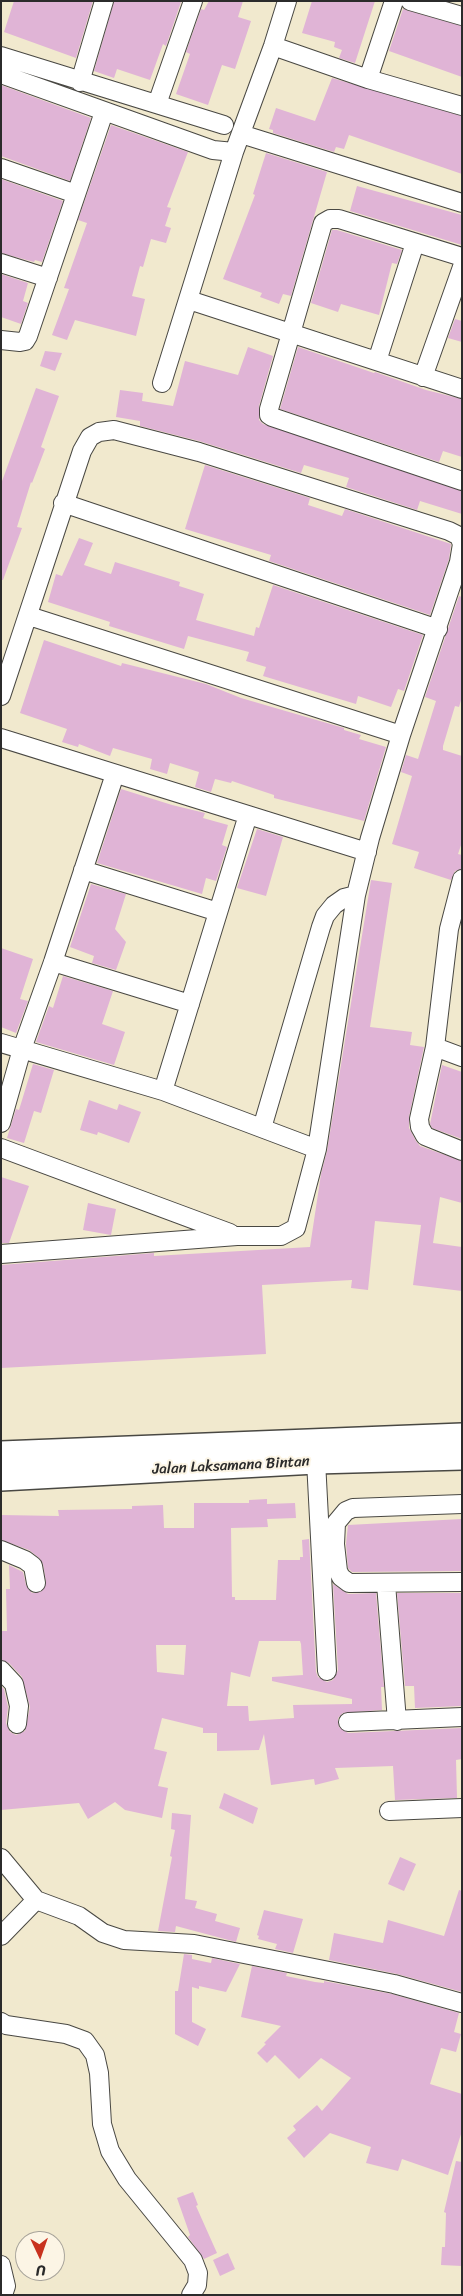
<!DOCTYPE html>
<html>
<head>
<meta charset="utf-8">
<style>
	body { margin:0 }
	#map { position:relative; width:463px; height:2296px; overflow:hidden; background:#f1e9ce; font-family:Sriracha,sans-serif }
	canvas { display:block }
	.frame { position:absolute; inset:0; border:2px solid #2b2b2b; pointer-events:none }
	.north { position:absolute; left:15px; top:2231px; width:50px; height:50px; box-sizing:border-box; background:#fcf5e5; border:1px solid #a8a49b; border-radius:50%; rotate:177deg; font-size:14px; font-weight:700; line-height:20px; text-align:center; color:#2b2b2b }
	.north::after { content:''; display:block; margin:auto; width:18px; height:22px; background:#c8321e; clip-path:polygon(50% 0,100% 100%,50% 72%,0 100%) }
</style>
</head>
<body>
<div id="map">
<canvas width="463" height="2296"></canvas>
<div class="frame"></div>
<div class="north">U</div>
</div>
<script>
const ctx = document.querySelector('canvas').getContext('2d');
ctx.lineJoin = 'round';
function fill(path, color) { ctx.fillStyle = color; ctx.fill(path, 'evenodd'); }
const poly = rows => new Path2D(rows.map(r => 'M' + r).join(''));
function trace(path, color, width, dash) { ctx.strokeStyle = color; ctx.lineWidth = width; ctx.lineCap = dash ? 'butt' : 'round'; ctx.setLineDash(dash || []); ctx.stroke(path); }
function drawText(font, color, halo, rows, align = 'center') {
  ctx.font = font + ' Sriracha,sans-serif'; ctx.lineWidth = 4; ctx.setLineDash([]); ctx.textBaseline = 'middle'; ctx.strokeStyle = halo; ctx.fillStyle = color; for (const [text, x, y, turn = 0] of rows) {
    ctx.save(); ctx.translate(x, y); ctx.rotate((+turn || 0) * Math.PI / 180); ctx.textAlign = isNaN(turn) ? turn : align; if (halo) ctx.strokeText(text, 0, 0); ctx.fillText(text, 0, 0); ctx.restore();
  }
}
const building = poly([
	[14,1,93,1,76,58,4,32],
	[114,1,181,2,166,46,163,44,150,80,117,69,114,78,94,71],
	[209,1,243,1,238,17,251,21,235,69,222,65,208,105,176,94,190,54,186,52,201,9,204,10],
	[312,1,375,1,355,63,339,58,342,50,334,47,335,42,302,33],
	[403,9,462,26,462,77,389,51],
	[332,78,462,116,462,174,349,135,344,149,336,147,334,152,273,133,273,130,269,129,276,108,315,121],
	[1,85,91,118,70,181,1,156],
	[111,125,188,152,167,207,171,208,165,226,171,228,166,243,151,239,143,267,140,266,132,296,145,299,136,336,75,320,67,340,52,335,69,289,64,288,87,223,78,220],
	[266,153,327,172,291,296,283,294,279,304,260,297,262,293,223,279,255,195,253,194],
	[1,179,63,201,42,262,35,260,34,262,1,253],
	[357,186,462,215,462,245,350,211],
	[332,230,337,230,402,250,397,264,392,263,379,315,341,304,338,312,311,303],
	[1,274,28,283,23,301,28,303,21,324,1,317],
	[455,319,462,321,462,342,448,338],
	[248,347,273,356,259,406,259,420,263,424,462,491,462,514,420,501,417,510,346,487,349,478,304,465,301,473,199,441,140,426,140,421,116,417,120,390,143,393,142,401,173,406,185,361,238,375],
	[298,347,374,373,375,372,426,390,462,399,462,457,443,451,439,462,280,409],
	[45,351,62,353,55,371,40,366],
	[36,388,59,396,41,447,45,449,32,483,31,482,17,527,22,528,3,580,1,580,1,484],
	[205,465,310,498,308,505,342,516,345,509,451,544,449,559,430,615,269,561,271,555,185,529],
	[79,538,93,543,84,565,111,574,115,562,180,582,179,586,204,594,196,620,254,636,256,627,259,628,273,585,423,635,404,691,398,689,391,707,358,696,356,704,263,676,266,667,246,661,249,652,188,636,184,649,109,626,110,622,48,602,56,574,62,576],
	[459,596,462,597,462,697,459,707,455,706,443,746,443,750,462,756,462,842,458,854,462,855,462,869,455,871,451,880,414,868,419,852,392,844,412,776,401,772,406,755,418,759,436,701,425,697],
	[44,640,121,666,122,663,206,684,241,698,344,728,344,730,361,735,359,739,386,747,364,821,274,798,274,795,232,781,231,783,215,779,211,792,195,787,199,772,170,763,167,774,150,769,152,759,113,748,110,756,79,744,78,747,62,742,67,729,20,713],
	[121,789,172,805,205,813,203,818,228,825,222,845,227,847,216,881,206,878,202,894,97,863],
	[257,829,283,837,266,896,237,888],
	[371,880,392,883,370,1027,412,1032,410,1045,424,1047,409,1117,409,1128,416,1141,420,1146,462,1161,462,1203,440,1197,433,1243,462,1247,462,1291,413,1285,421,1225,375,1221,368,1290,351,1288,352,1280,262,1285,266,1354,1,1368,1,1265,154,1253,154,1256,310,1247,321,1174,327,1151],
	[91,884,126,894,115,929,126,942,116,970,92,963,94,956,70,947],
	[1,948,33,959,20,999,28,1001,16,1033,1,1027],
	[63,976,113,991,102,1024,125,1032,114,1065,36,1042,49,1006,53,1008],
	[33,1064,54,1070,41,1113,34,1111,24,1143,7,1138,16,1109,19,1110],
	[442,1065,462,1072,462,1139,432,1128,430,1124],
	[89,1100,117,1110,119,1104,141,1112,129,1143,98,1132,97,1135,80,1130],
	[1,1177,29,1186,9,1243,1,1243],
	[88,1203,116,1209,111,1235,83,1230],
	[267,1499,267,1504,295,1503,296,1518,267,1519,268,1527,231,1528,232,1597,235,1597,235,1600,276,1600,278,1560,300,1560,300,1557,303,1557,302,1540,309,1539,316,1672,318,1677,327,1682,333,1680,338,1670,333,1584,348,1594,376,1593,384,1687,381,1687,382,1710,343,1713,338,1718,339,1727,348,1733,462,1728,462,1759,456,1760,457,1798,395,1800,393,1766,335,1768,339,1779,315,1785,314,1779,271,1785,264,1734,259,1750,217,1751,217,1733,203,1733,203,1728,162,1718,154,1749,167,1752,158,1786,168,1788,162,1818,125,1810,115,1802,88,1819,79,1803,1,1810,1,1686,4,1689,8,1707,6,1723,10,1732,16,1735,25,1731,30,1707,22,1677,9,1663,1,1660,1,1631,7,1631,6,1589,10,1589,9,1565,23,1572,26,1585,32,1593,42,1591,46,1582,43,1564,39,1558,29,1550,1,1540,1,1515,59,1516,58,1510,132,1509,132,1506,163,1505,164,1528,194,1528,194,1503,249,1503,249,1500],
	[259,1641,300,1641,301,1644,303,1675,272,1677,272,1681,352,1699,352,1704,293,1705,294,1718,249,1721,248,1706,227,1706,231,1672,250,1677],
	[156,1645,186,1645,184,1675,157,1672],
	[462,1519,462,1571,352,1572,348,1568,346,1544,348,1525],
	[397,1593,462,1593,462,1706,415,1708,414,1686,405,1686],
	[224,1793,258,1808,253,1824,219,1808],
	[172,1813,191,1815,185,1899,197,1901,195,1908,217,1914,215,1921,240,1928,236,1942,176,1926,175,1932,158,1931,172,1857,170,1856,175,1830,171,1829],
	[400,1857,416,1864,404,1891,388,1884],
	[459,1890,462,1891,462,1992,397,1974,329,1960,334,1933,383,1943,388,1920,444,1936],
	[264,1910,303,1919,293,1953,275,1949,277,1944,258,1939,259,1936,257,1935],
	[184,1954,192,1955,192,1959,211,1963,212,1958,240,1964,226,1992,199,1986,199,1989,192,1987,192,2022,206,2029,198,2046,175,2034,175,1991,178,1991],
	[252,1966,287,1973,286,1976,315,1982,324,1983,324,1981,392,1994,459,2013,454,2032,461,2034,456,2052,441,2048,430,2084,462,2094,462,2131,448,2175,402,2159,398,2171,366,2163,371,2147,330,2133,304,2158,287,2138,296,2130,293,2126,317,2105,322,2111,351,2078,321,2058,299,2079,275,2055,267,2063,257,2053,266,2044,264,2043,281,2026,241,2017],
	[456,2161,462,2162,462,2266,441,2265,442,2247,445,2247,446,2213,444,2212],
	[193,2192,198,2205,196,2206,217,2253,204,2259,188,2237,190,2235,177,2198],
	[228,2253,235,2269,220,2276,213,2260]
]);
const street = poly([
	[410,1,462,16],
	[273,46,368,79,462,106],
	[1,56,224,125],
	[1,74,213,150,234,152],
	[368,79,394,1],
	[80,82,104,1],
	[157,104,193,1],
	[241,134,462,203],
	[1,168,76,194],
	[462,257,339,219,330,219,323,223,269,409,269,415,272,417,462,481],
	[1,263,48,278],
	[189,300,462,389],
	[1,340,20,342,25,341,28,336,104,112],
	[377,361,415,243],
	[423,377,462,267],
	[162,383,234,152,273,46,287,1],
	[63,503,438,629],
	[29,616,401,735],
	[1,696,82,451,90,437,99,432,114,430,199,452,449,531,459,536,462,544],
	[1,738,367,852],
	[83,870,218,912],
	[462,879,449,929,435,1047,419,1119,420,1127,425,1136,462,1151],
	[53,962,190,1004],
	[1,1043,163,1091,317,1149],
	[435,1047,462,1057],
	[163,1091,248,815],
	[1,1123,22,1049,53,962,115,774],
	[262,1128,321,927,325,916,334,905,344,898,356,895],
	[1,1148,230,1233],
	[1,1254,237,1236,281,1236,296,1228,317,1149,356,895,370,838,401,735,459,562,462,544],
	[316,1461,327,1671],
	[462,1504,353,1508,346,1511,336,1523,335,1544,338,1571,341,1577,349,1583,462,1582],
	[1,1550,25,1560,33,1566,36,1583],
	[386,1584,397,1721],
	[1,1670,14,1684,19,1706,17,1724],
	[348,1722,462,1717],
	[389,1811,462,1808],
	[1,1858,36,1900,79,1916,103,1933,124,1940,194,1944,394,1984,462,2003],
	[1,1936,36,1900],
	[1,2022,6,2025,66,2034,85,2041,95,2055,99,2073,102,2124,110,2151,127,2179,193,2260,198,2273,197,2285,191,2295],
	[1,2265,6,2286,3,2295]
]);
const secondary = poly([
	[1,1454,462,1436],
	[1,1478,316,1461,462,1457]
]);
const streetNames = [
	["Jalan Laksamana Bintan",231,1466,-3]
];
fill(building, '#e0b4d6');
trace(street, '#494843', 20);
trace(secondary, '#494843', 28);
trace(street, '#fff', 18);
trace(secondary, '#fff', 25);
drawText('15px', '#2b2b2b', '#fcf5e5', streetNames);
</script>
</body>
</html>
